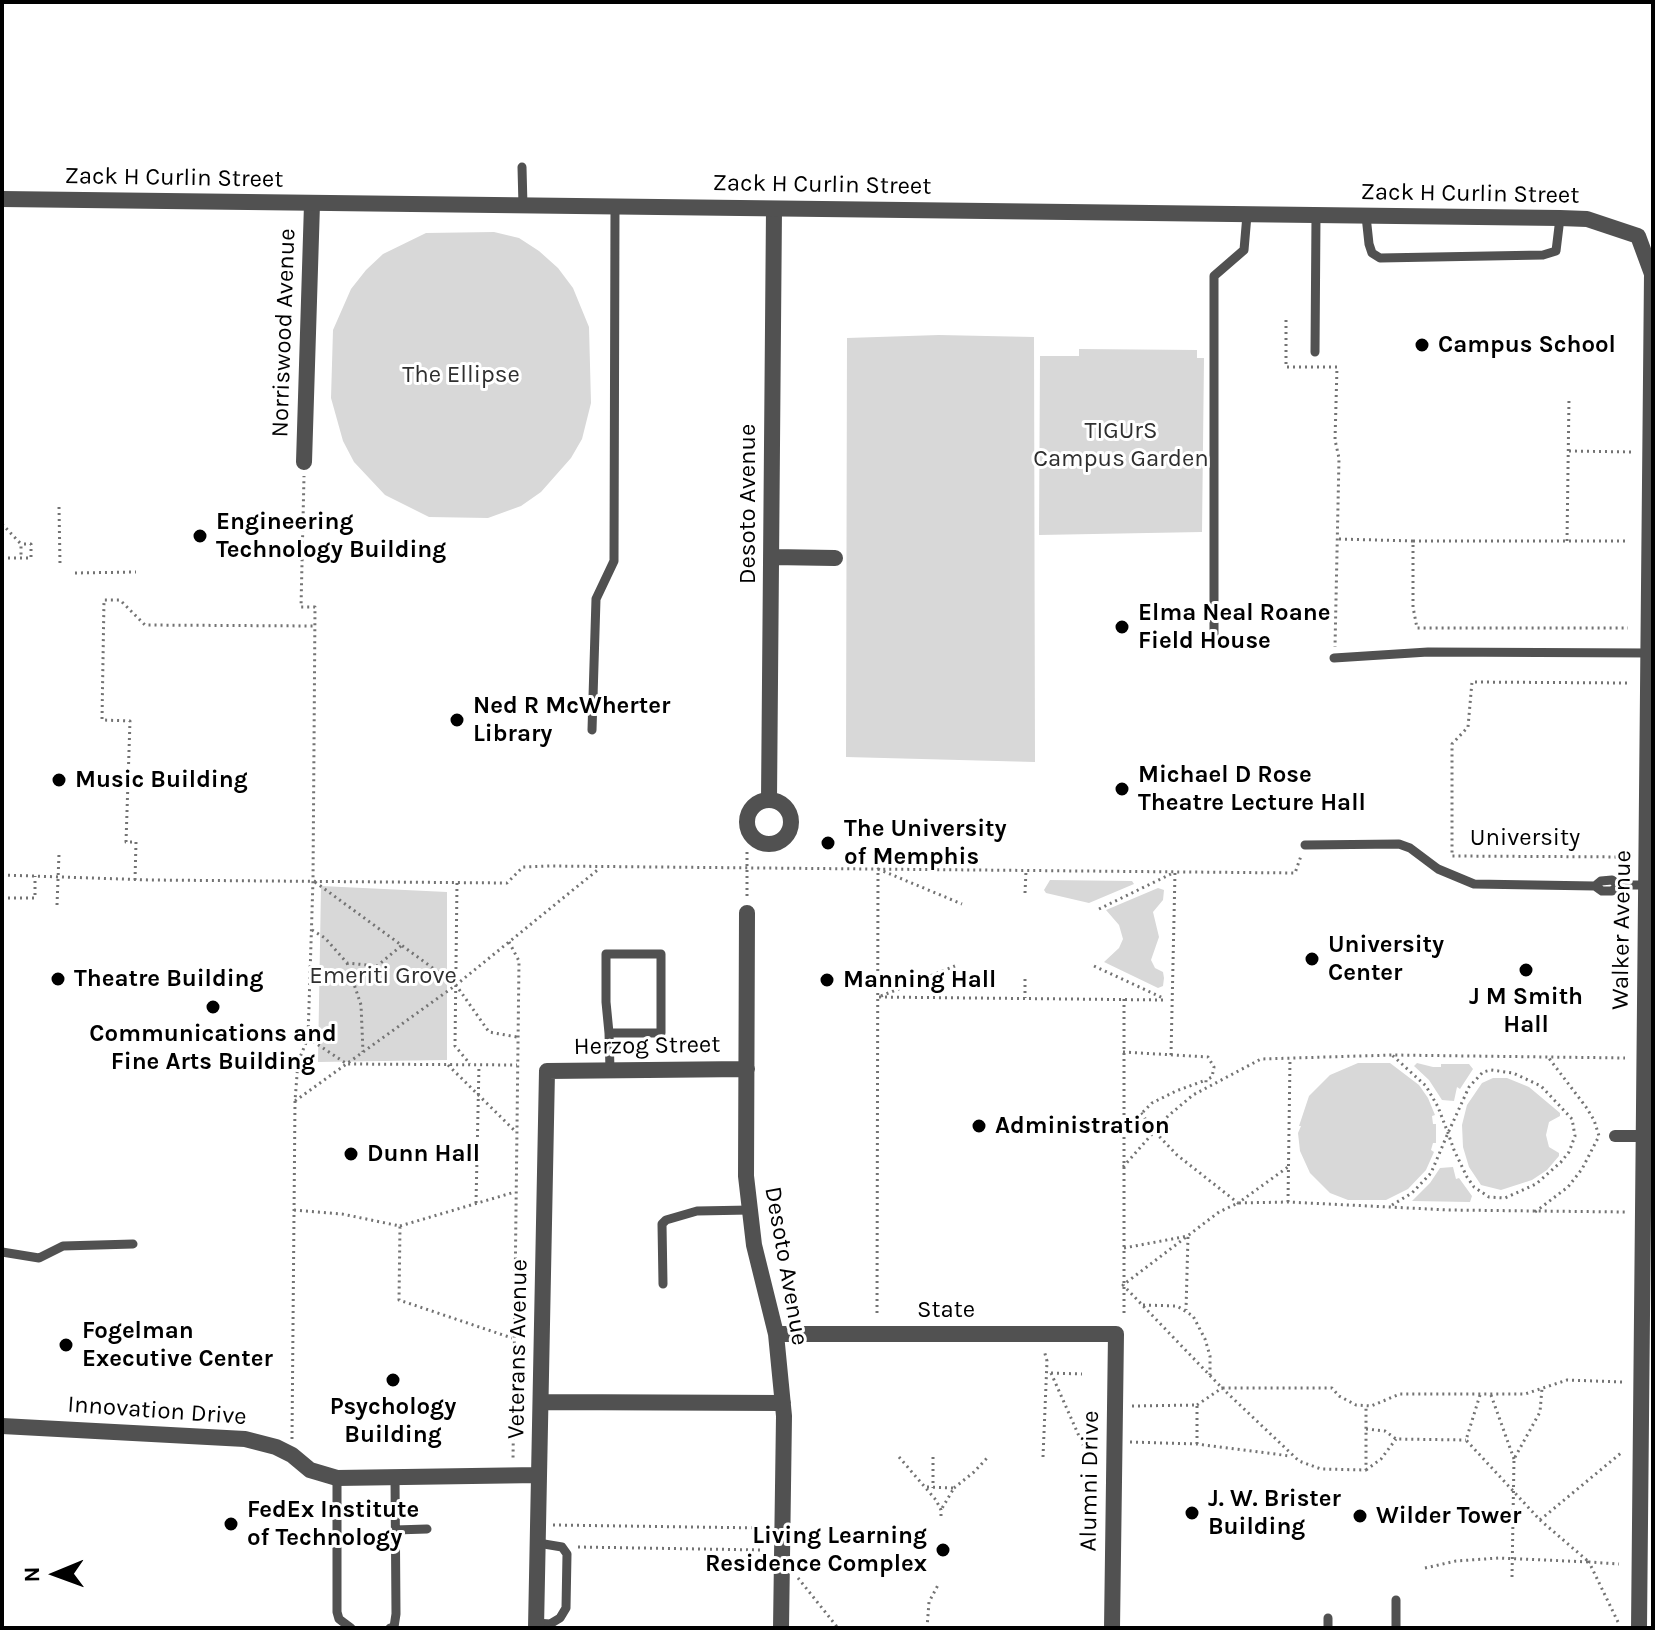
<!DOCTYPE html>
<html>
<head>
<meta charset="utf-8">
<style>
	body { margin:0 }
	#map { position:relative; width:1655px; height:1630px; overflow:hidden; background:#fff; font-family:Karla,sans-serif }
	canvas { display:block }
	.frame { position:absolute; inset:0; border:4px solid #000; pointer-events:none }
	.north { position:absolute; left:16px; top:1534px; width:80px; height:80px; -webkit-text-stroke:6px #fff; paint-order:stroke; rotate:269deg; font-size:22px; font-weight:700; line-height:32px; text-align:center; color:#000 }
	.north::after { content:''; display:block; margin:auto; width:28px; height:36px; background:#000; clip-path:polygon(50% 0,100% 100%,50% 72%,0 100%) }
</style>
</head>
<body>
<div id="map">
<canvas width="1655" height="1630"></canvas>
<div class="frame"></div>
<div class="north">N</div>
</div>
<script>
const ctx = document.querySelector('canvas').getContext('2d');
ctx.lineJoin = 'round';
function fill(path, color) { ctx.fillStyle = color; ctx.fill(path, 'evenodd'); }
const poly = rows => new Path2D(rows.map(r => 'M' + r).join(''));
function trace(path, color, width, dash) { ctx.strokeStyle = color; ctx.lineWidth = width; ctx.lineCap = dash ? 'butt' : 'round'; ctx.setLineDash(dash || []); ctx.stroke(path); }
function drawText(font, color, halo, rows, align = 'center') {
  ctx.font = font + ' Karla,sans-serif'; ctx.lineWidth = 6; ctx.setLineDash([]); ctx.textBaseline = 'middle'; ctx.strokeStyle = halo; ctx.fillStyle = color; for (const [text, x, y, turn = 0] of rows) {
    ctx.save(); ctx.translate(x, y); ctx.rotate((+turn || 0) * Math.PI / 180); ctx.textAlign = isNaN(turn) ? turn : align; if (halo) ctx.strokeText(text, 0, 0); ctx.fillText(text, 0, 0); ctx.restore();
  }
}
const green = poly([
	[494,232,519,238,539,251,558,268,573,288,589,327,591,403,582,439,571,458,541,492,521,506,488,518,429,517,385,495,354,462,343,441,331,398,333,330,351,289,366,270,383,254,426,233],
	[939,335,1034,337,1035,762,846,757,847,338],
	[1079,349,1197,350,1197,358,1204,358,1202,532,1039,535,1040,356,1079,356],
	[1050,880,1132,881,1134,884,1089,903,1046,893,1044,890],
	[321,886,447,892,447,1060,318,1062],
	[1158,888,1164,890,1163,900,1153,912,1159,937,1151,960,1155,968,1163,972,1164,978,1163,986,1158,988,1104,962,1119,948,1123,939,1119,925,1106,910],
	[1358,1063,1390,1063,1419,1085,1428,1098,1435,1115,1432,1116,1433,1124,1436,1124,1436,1143,1433,1143,1431,1150,1434,1152,1426,1170,1408,1189,1386,1200,1348,1200,1330,1193,1310,1173,1300,1151,1298,1133,1301,1126,1299,1126,1309,1096,1330,1075],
	[1417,1063,1433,1067,1441,1067,1441,1064,1469,1064,1473,1069,1460,1089,1457,1087,1454,1101,1442,1100,1429,1080,1414,1066],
	[1493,1078,1507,1078,1529,1087,1560,1113,1560,1116,1549,1122,1546,1135,1549,1147,1559,1153,1559,1156,1547,1170,1532,1180,1501,1190,1481,1185,1469,1167,1463,1147,1462,1125,1467,1105,1482,1083],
	[1453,1167,1456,1179,1459,1178,1472,1196,1470,1202,1412,1201,1430,1183,1440,1168]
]);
const path = poly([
	[1286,320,1286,367,1337,367,1335,440,1339,458,1335,647],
	[1569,451,1633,452],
	[59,507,60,564],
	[2,524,21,544,21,556],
	[1339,539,1413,541,1413,607,1417,628,1628,628],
	[1413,541,1629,541],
	[1567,541,1569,398],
	[2,558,31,558,31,544,21,544],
	[75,573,136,572],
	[1627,683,1472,682,1468,727,1452,744,1452,856,1629,857],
	[747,852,747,897],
	[2,875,151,880,507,883,523,867,550,866,1295,873,1301,856],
	[135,880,136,842,126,842,130,721,102,720,104,600,120,600,145,625,315,626],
	[315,882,456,985,489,1032,517,1037],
	[457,883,455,1046,470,1064],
	[1025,893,1026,871],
	[2,898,35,898,35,876],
	[1099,909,1171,874],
	[312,930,325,938,347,963,377,966,401,946],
	[509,942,519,961,513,1460],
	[347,963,361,1005,363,1052],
	[1094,966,1163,998],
	[1025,979,1025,998],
	[881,996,955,966],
	[879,997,1166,1000],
	[1124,999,1124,1313],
	[308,1038,347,1064,517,1065],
	[1123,1052,1208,1057,1214,1067,1212,1077,1206,1080,1206,1086],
	[1171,1055,1175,872],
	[448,1065,516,1132],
	[295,1101,456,985,600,868],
	[1141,1113,1155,1132,1177,1155,1238,1203,1288,1167],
	[1126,1129,1152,1103,1176,1091,1206,1080],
	[1123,1167,1168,1116,1193,1095,1261,1059,1392,1055,1625,1058],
	[1288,1202,1290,1059],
	[476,1203,479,1065],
	[1392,1205,1412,1193,1431,1173,1448,1133,1469,1087,1483,1072,1491,1070,1513,1073,1541,1086,1572,1119,1575,1136,1569,1152,1561,1162,1536,1184,1505,1198,1489,1197,1474,1187,1467,1177,1454,1150,1448,1133,1438,1107,1426,1086,1392,1055],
	[294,1210,342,1214,400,1226,399,1300,512,1338],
	[1535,1212,1568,1187,1582,1169,1599,1136,1594,1120,1586,1107,1548,1057],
	[400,1226,515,1192],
	[1124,1248,1188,1236,1186,1310],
	[1143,1305,1177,1306,1193,1316,1205,1339,1210,1356,1210,1375],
	[877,1313,878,869,962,904],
	[1051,1373,1083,1445],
	[1051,1373,1082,1374],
	[1622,1382,1567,1380,1525,1394,1400,1394,1371,1406,1356,1405,1339,1396,1332,1388,1222,1388,1123,1285,1219,1212,1238,1203,1288,1202,1449,1210,1625,1212],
	[1480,1395,1466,1440,1540,1520,1589,1562],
	[1491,1395,1514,1459],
	[1197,1405,1222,1388,1299,1461,1321,1469,1366,1470,1366,1405],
	[1132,1406,1197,1405,1197,1444],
	[1366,1429,1385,1431,1396,1439,1466,1440],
	[292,1439,295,1101,298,1062,308,1038,313,880,315,607,301,607,304,476],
	[1130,1442,1197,1444,1290,1456],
	[899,1457,936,1500,941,1510,941,1520],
	[933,1457,933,1488],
	[1043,1457,1047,1361,1044,1350],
	[1366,1470,1381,1459,1396,1439],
	[927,1487,954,1488,941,1510],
	[954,1488,974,1472,988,1457],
	[1540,1520,1621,1453],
	[553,1525,763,1528],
	[578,1547,763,1550],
	[1425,1568,1456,1561,1499,1558,1589,1562],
	[1512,1577,1514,1459,1540,1412,1542,1388],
	[798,1578,838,1628],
	[1618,1622,1589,1562,1619,1564],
	[927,1628,929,1602,938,1585]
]);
const service = poly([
	[522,167,523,206],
	[1366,216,1369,244,1372,253,1380,258,1543,255,1556,251,1560,218],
	[1315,352,1316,216],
	[1214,643,1214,276,1244,250,1247,215],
	[1334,658,1428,652,1649,653],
	[592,730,596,599,614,561,615,205],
	[1305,845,1399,844,1410,848,1438,869,1474,884,1595,886,1602,891,1612,891,1619,885,1612,880,1601,881,1595,886],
	[1619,885,1646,885],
	[609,1033,606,1002,606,954,661,954,661,1033,609,1033,610,1070],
	[2,1252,39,1258,63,1246,133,1244],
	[663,1284,662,1224,666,1220,697,1211,750,1210],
	[337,1478,337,1612,339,1619,351,1628],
	[395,1530,427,1529],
	[536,1623,550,1624,560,1618,566,1608,567,1554,562,1547,538,1543],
	[390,1628,394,1627,396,1614,395,1478],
	[1328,1628,1328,1618],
	[1396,1628,1396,1600]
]);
const minor = poly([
	[304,462,312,204],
	[772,557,835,558],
	[769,799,774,209],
	'747 822a22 22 0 1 1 44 0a22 22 0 1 1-44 0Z',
	[747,913,746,1176,754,1245,776,1334,784,1416,781,1628],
	[776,1334,1116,1334,1112,1628],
	[541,1402,783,1403],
	[2,1426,245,1439,276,1447,292,1455,310,1470,337,1478,539,1475],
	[536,1628,547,1071,747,1069]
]);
const tertiary = poly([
	[2,199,1560,218,1587,219,1638,236,1652,274,1639,1628]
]);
const pathBridge = poly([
	[57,905,59,854]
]);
const pedestrianBridge = poly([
	[1615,1136,1653,1136]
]);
const markers = [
	[1422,345,8,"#000"],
	[200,536,8,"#000"],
	[1122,627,8,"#000"],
	[457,720,8,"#000"],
	[59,780,8,"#000"],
	[1122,789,8,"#000"],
	[828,843,8,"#000"],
	[1312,959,8,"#000"],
	[1526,970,8,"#000"],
	[58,979,8,"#000"],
	[827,980,8,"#000"],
	[213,1007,8,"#000"],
	[979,1126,8,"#000"],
	[351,1154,8,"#000"],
	[66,1345,8,"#000"],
	[393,1380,8,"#000"],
	[1192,1513,8,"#000"],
	[1360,1516,8,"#000"],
	[231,1524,8,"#000"],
	[943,1550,8,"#000"]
];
const streetNames = [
	["Zack H Curlin Street",174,178,1],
	["Zack H Curlin Street",822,185,1],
	["Zack H Curlin Street",1470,194,1],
	["Norriswood Avenue",284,333,-88],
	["Desoto Avenue",748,504,-90],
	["University",1525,838],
	["Walker Avenue",1622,930,-89],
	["Herzog Street",647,1046,-1],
	["Desoto Avenue",786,1266,80],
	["State",946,1310],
	["Veterans Avenue",518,1349,-89],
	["Innovation Drive",157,1411,4],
	["Alumni Drive",1090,1481,-89]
];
const poiNames = [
	["Campus School",1438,345],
	["Engineering",216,522],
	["Technology Building",216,550],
	["Elma Neal Roane",1138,613],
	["Field House",1138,641],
	["Ned R McWherter",473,706],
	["Library",473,734],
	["Michael D Rose",1138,775],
	["Theatre Lecture Hall",1138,803],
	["Music Building",75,780],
	["The University",844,829],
	["of Memphis",844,857],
	["University",1328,945],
	["Center",1328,973],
	["Theatre Building",74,979],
	["Manning Hall",843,980],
	["J M Smith",1526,997,"center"],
	["Hall",1526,1025,"center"],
	["Communications and",213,1034,"center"],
	["Fine Arts Building",213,1062,"center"],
	["Administration",995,1126],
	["Dunn Hall",367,1154],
	["Fogelman",82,1331],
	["Executive Center",82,1359],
	["Psychology",393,1407,"center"],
	["Building",393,1435,"center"],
	["J. W. Brister",1208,1499],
	["Building",1208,1527],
	["FedEx Institute",247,1510],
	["of Technology",247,1538],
	["Wilder Tower",1376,1516],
	["Living Learning",927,1536,"right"],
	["Residence Complex",927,1564,"right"]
];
const parkNames = [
	["The Ellipse",461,375],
	["TIGUrS",1121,431],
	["Campus Garden",1121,459],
	["Emeriti Grove",383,976]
];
fill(green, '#d8d8d8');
trace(path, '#737373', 3, [2, 4]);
trace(service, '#515151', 9);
trace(minor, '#515151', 16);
trace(tertiary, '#515151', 16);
trace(pathBridge, '#737373', 3, [2, 4]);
trace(pedestrianBridge, '#515151', 12);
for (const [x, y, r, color] of markers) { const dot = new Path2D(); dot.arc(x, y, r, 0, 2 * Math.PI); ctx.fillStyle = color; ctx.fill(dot); trace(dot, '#fff', 3); }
drawText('24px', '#000', '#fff', streetNames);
drawText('bold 24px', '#000', '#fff', poiNames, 'left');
drawText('24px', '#2f2f2f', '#fff', parkNames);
</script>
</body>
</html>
